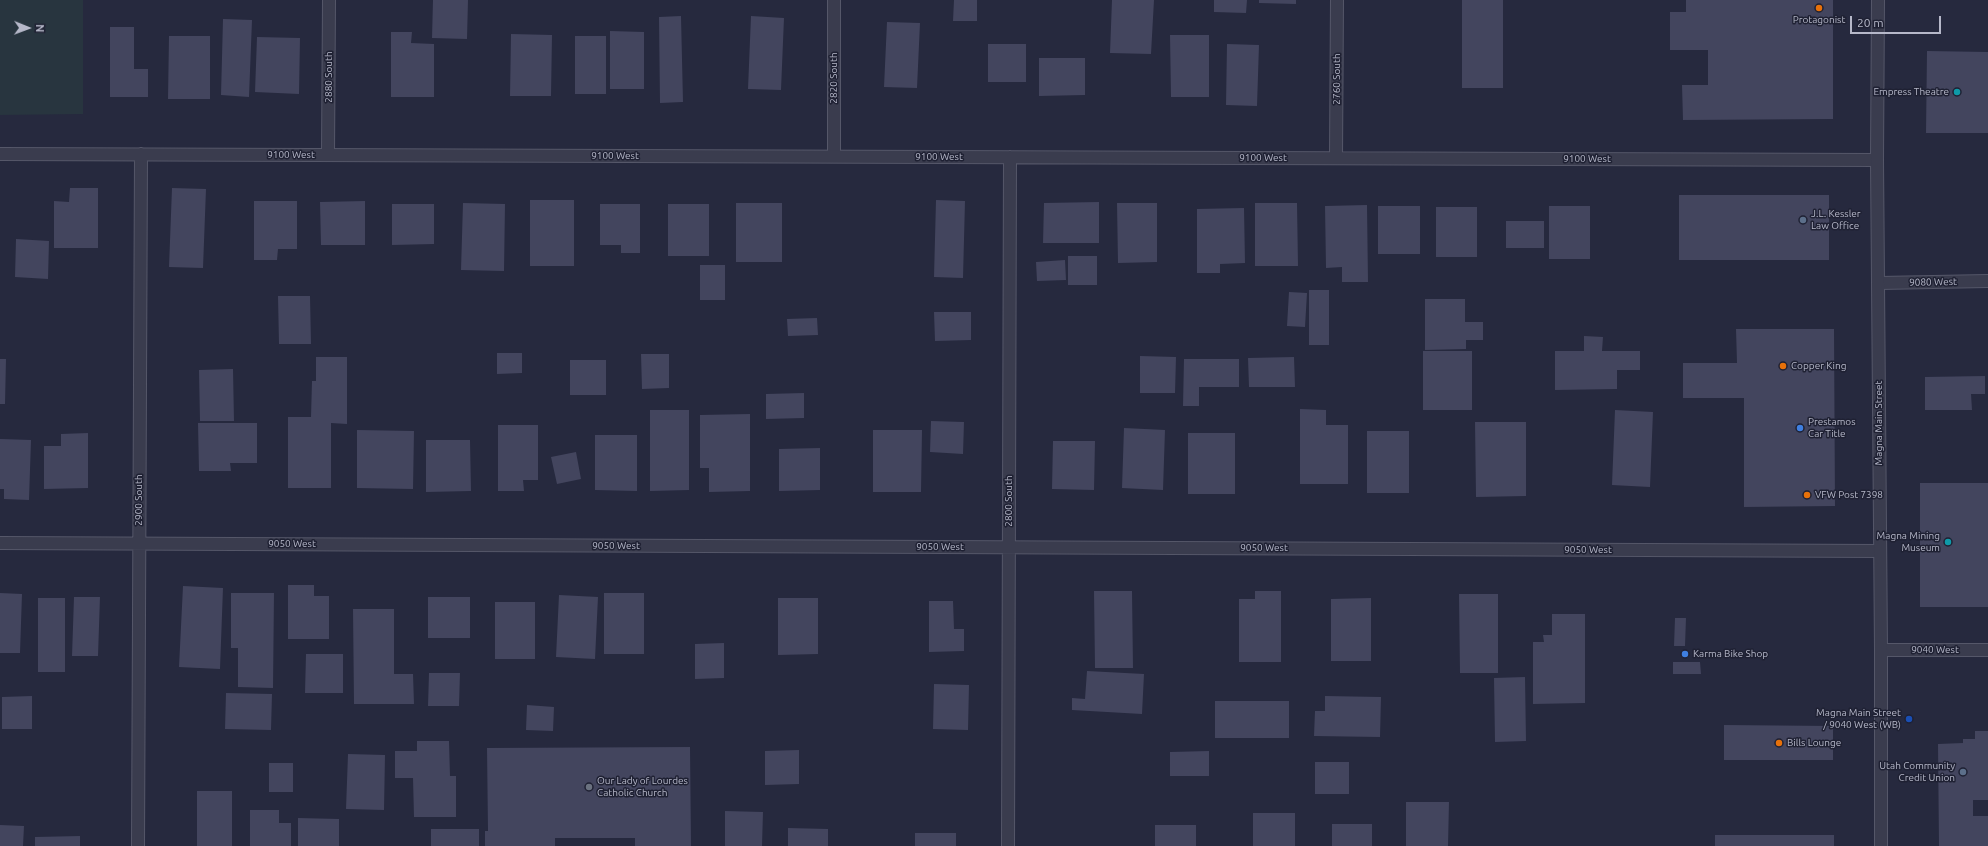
<!DOCTYPE html>
<html>
<head>
<meta charset="utf-8">
<style>
	body { margin:0 }
	#map { position:relative; width:1988px; height:846px; overflow:hidden; background:#26293e; font-family:Ubuntu,sans-serif }
	canvas { display:block }
	.north { position:absolute; left:8px; top:8px; width:40px; height:40px; -webkit-text-stroke:3px #1f2133; paint-order:stroke; rotate:91deg; font-size:11px; font-weight:700; line-height:16px; text-align:center; color:#b6b8c9 }
	.north::after { content:''; display:block; margin:auto; width:14px; height:18px; background:#b6b8c9; clip-path:polygon(50% 0,100% 100%,50% 72%,0 100%) }
	.scale { position:absolute; left:1850px; top:16px; width:91px; height:18px; box-sizing:border-box; border:2px solid #b6b8c9; border-top:0; padding-left:5px; font-size:12px; line-height:14px; white-space:nowrap; color:#b6b8c9; -webkit-text-stroke:3px #1f2133; paint-order:stroke }
</style>
</head>
<body>
<div id="map">
<canvas width="1988" height="846"></canvas>
<div class="north">N</div>
<div class="scale">20 m</div>
</div>
<script>
const ctx = document.querySelector('canvas').getContext('2d');
ctx.lineJoin = 'round';
function fill(path, color) { ctx.fillStyle = color; ctx.fill(path, 'evenodd'); }
const poly = rows => new Path2D(rows.map(r => 'M' + r).join(''));
function trace(path, color, width, dash) { ctx.strokeStyle = color; ctx.lineWidth = width; ctx.lineCap = dash ? 'butt' : 'round'; ctx.setLineDash(dash || []); ctx.stroke(path); }
function drawText(font, color, halo, rows, align = 'center') {
  ctx.font = font + ' Ubuntu,sans-serif'; ctx.lineWidth = 3; ctx.setLineDash([]); ctx.textBaseline = 'middle'; ctx.strokeStyle = halo; ctx.fillStyle = color; for (const [text, x, y, turn = 0] of rows) {
    ctx.save(); ctx.translate(x, y); ctx.rotate((+turn || 0) * Math.PI / 180); ctx.textAlign = isNaN(turn) ? turn : align; if (halo) ctx.strokeText(text, 0, 0); ctx.fillText(text, 0, 0); ctx.restore();
  }
}
const green = poly([
	[0,0,83,0,83,114,0,115]
]);
const building = poly([
	[433,0,468,0,467,39,432,38],
	[954,0,977,0,977,21,953,21],
	[1112,0,1154,0,1151,54,1110,53],
	[1214,0,1247,0,1246,13,1214,12],
	[1259,0,1296,0,1296,4,1259,3],
	[1462,0,1503,0,1503,88,1462,88],
	[1686,0,1833,0,1833,119,1683,120,1682,85,1708,85,1708,50,1670,50,1670,12,1686,12],
	[681,16,683,102,660,103,659,17],
	[751,16,784,18,781,90,748,89],
	[223,19,252,20,249,97,221,95],
	[887,22,920,23,917,88,884,87],
	[110,27,134,27,134,69,148,69,148,97,110,97],
	[610,31,644,32,644,89,610,89],
	[391,32,412,32,411,43,434,44,434,97,391,97],
	[511,34,552,35,551,96,510,96],
	[1170,35,1209,35,1209,97,1171,97],
	[169,36,210,36,210,99,168,99],
	[575,36,606,36,606,94,575,94],
	[257,37,300,38,299,94,255,92],
	[988,44,1026,44,1026,82,988,82],
	[1227,44,1259,45,1257,106,1226,105],
	[1927,51,1988,52,1988,133,1926,133],
	[1039,58,1085,58,1085,95,1039,96],
	[70,188,98,188,98,248,54,248,54,201,69,202],
	[172,188,206,189,203,268,169,267],
	[1679,195,1829,195,1829,260,1679,260],
	[530,200,574,200,574,266,530,266],
	[936,200,965,201,963,278,934,277],
	[254,201,297,201,297,249,278,249,277,260,254,260],
	[365,201,365,245,321,245,320,202],
	[1099,202,1099,243,1043,243,1044,203],
	[463,203,505,204,504,271,461,270],
	[736,203,782,203,782,262,736,262],
	[1117,203,1157,203,1157,262,1118,263],
	[1255,203,1297,203,1298,266,1255,266],
	[392,204,434,204,434,244,392,245],
	[600,204,640,204,640,253,621,253,621,245,600,245],
	[668,204,709,204,709,256,668,256],
	[1367,205,1368,282,1342,282,1342,267,1326,268,1325,206],
	[1378,206,1420,206,1420,254,1378,254],
	[1549,206,1590,206,1590,259,1549,259],
	[1436,207,1477,207,1477,257,1436,257],
	[1244,208,1245,263,1220,264,1220,273,1197,273,1197,209],
	[1506,221,1544,221,1544,248,1506,248],
	[16,239,49,241,48,279,15,277],
	[1068,256,1097,256,1097,285,1068,285],
	[1065,260,1066,280,1037,281,1036,262],
	[700,265,725,265,725,300,700,300],
	[1309,290,1329,290,1329,345,1309,345],
	[1289,292,1307,293,1305,327,1287,326],
	[278,296,310,296,311,344,279,344],
	[1425,299,1465,299,1465,322,1483,322,1483,340,1466,340,1466,349,1425,350],
	[934,312,971,312,971,340,935,341],
	[817,318,818,335,788,336,787,319],
	[1736,329,1834,329,1835,506,1744,507,1744,398,1683,398,1683,363,1737,363],
	[1584,336,1603,337,1602,351,1640,351,1640,370,1617,370,1617,389,1555,390,1555,351,1584,351],
	[1423,351,1472,351,1472,410,1423,410],
	[497,353,522,353,522,373,497,374],
	[641,354,669,354,669,388,642,389],
	[1140,356,1176,357,1175,393,1140,393],
	[316,357,347,357,347,424,331,423,331,488,288,488,288,417,311,417,312,381,316,381],
	[1294,357,1295,387,1249,387,1248,358],
	[0,359,6,359,5,404,0,404],
	[1184,359,1239,359,1239,387,1199,387,1199,406,1183,406],
	[570,360,606,360,606,395,570,395],
	[233,369,234,421,200,421,199,370],
	[1985,376,1985,394,1971,394,1972,410,1925,410,1925,377],
	[804,393,804,418,766,419,766,394],
	[1300,409,1326,410,1326,425,1348,425,1348,484,1300,484],
	[650,410,689,410,689,490,650,491],
	[1615,410,1653,412,1650,487,1612,485],
	[750,414,750,491,709,492,709,468,700,468,700,415],
	[931,421,964,422,963,454,930,452],
	[1475,422,1526,422,1526,496,1476,497],
	[198,423,257,423,257,463,230,463,231,471,199,471],
	[498,425,538,425,538,480,523,480,524,491,498,491],
	[1124,428,1165,430,1163,490,1122,488],
	[357,430,414,431,413,489,357,488],
	[873,430,922,430,921,492,873,492],
	[1367,431,1409,431,1409,493,1367,493],
	[88,433,88,488,44,489,44,446,61,446,61,434],
	[1188,433,1235,433,1235,494,1188,494],
	[595,435,637,435,637,491,595,490],
	[0,439,31,440,29,500,4,499,4,489,0,489],
	[426,440,470,440,471,491,426,492],
	[1053,441,1095,441,1094,490,1052,489],
	[820,448,820,490,779,491,779,449],
	[576,452,581,479,557,484,551,457],
	[1920,483,1988,483,1988,607,1920,607],
	[288,585,314,585,314,596,329,596,329,639,288,639],
	[183,586,223,588,220,669,179,667],
	[1094,591,1132,591,1133,668,1095,668],
	[1255,591,1281,591,1281,662,1239,662,1239,599,1255,599],
	[0,593,22,594,20,653,0,653],
	[231,593,274,593,273,688,238,687,238,648,231,648],
	[604,593,644,593,644,654,604,654],
	[1459,594,1498,594,1498,673,1460,673],
	[559,595,598,597,595,659,556,657],
	[74,597,100,597,98,656,72,656],
	[428,597,470,597,470,638,428,638],
	[38,598,65,598,65,672,38,672],
	[778,598,818,598,818,654,778,655],
	[1371,598,1371,661,1331,661,1331,599],
	[929,601,953,601,954,629,964,629,964,651,929,652],
	[495,602,535,602,535,659,495,659],
	[353,609,394,609,394,674,413,674,414,704,354,704],
	[1552,614,1585,614,1585,703,1533,704,1533,642,1544,642,1543,635,1552,635],
	[1675,618,1686,618,1685,646,1674,646],
	[724,643,724,678,695,679,695,644],
	[306,654,343,654,343,693,305,693],
	[1673,662,1700,662,1701,674,1673,674],
	[1087,671,1144,674,1142,714,1072,710,1072,698,1085,699],
	[429,673,460,673,459,706,428,706],
	[1525,677,1526,741,1495,742,1494,678],
	[934,684,969,685,968,730,933,729],
	[226,693,272,694,271,730,225,729],
	[32,696,32,729,2,729,2,697],
	[1325,696,1381,697,1380,737,1314,736,1315,711,1325,711],
	[1215,701,1289,701,1289,738,1215,738],
	[527,705,554,707,553,731,526,730],
	[1724,725,1833,726,1833,760,1724,760],
	[1975,731,1988,731,1988,800,1973,800,1973,816,1988,816,1988,846,1939,846,1938,744,1963,743,1963,739,1975,739],
	[417,741,449,741,450,776,456,776,456,817,414,817,413,778,395,778,395,751,417,751],
	[690,747,691,846,635,846,635,838,555,838,555,846,485,846,485,831,488,831,487,748],
	[799,750,799,784,765,785,765,751],
	[1209,751,1209,776,1170,776,1170,752],
	[348,754,385,755,384,810,346,809],
	[1315,762,1349,762,1349,794,1315,794],
	[269,763,293,763,293,792,269,792],
	[197,791,232,791,232,846,197,846],
	[1406,802,1449,802,1448,846,1406,846],
	[250,810,279,810,279,823,291,823,291,846,250,846],
	[725,811,763,812,762,846,725,846],
	[1253,813,1295,813,1295,846,1253,846],
	[298,818,339,819,339,846,298,846],
	[1332,824,1372,824,1372,846,1332,846],
	[0,825,24,826,23,846,0,846],
	[1155,825,1196,825,1196,846,1155,846],
	[788,828,828,829,828,846,788,846],
	[431,829,479,829,479,846,431,846],
	[915,833,956,833,956,846,915,846],
	[1715,835,1834,835,1834,846,1715,846],
	[80,836,80,846,35,846,35,837]
]);
const minor = poly([
	[0,154,1877,160],
	[328,155,329,0],
	[834,156,834,0],
	[1336,158,1337,0],
	[1879,283,1988,281],
	[0,543,1880,551],
	[1881,650,1988,650],
	[138,846,141,154],
	[1008,846,1010,157]
]);
const tertiary = poly([
	[1878,0,1877,160,1881,650,1881,846]
]);
const markers = [
	[1819,8,4,"#e8710a"],
	[1957,92,4,"#0f9aa8"],
	[1803,220,4,"#5c6f8a"],
	[1783,366,4,"#e8710a"],
	[1800,428,4,"#3f7fe0"],
	[1807,495,4,"#e8710a"],
	[1948,542,4,"#0f9aa8"],
	[1685,654,4,"#3f7fe0"],
	[1909,719,4,"#1a4fb4"],
	[1779,743,4,"#e8710a"],
	[1963,772,4,"#5c6f8a"],
	[589,787,4,"#6b7280"]
];
const poiNames = [
	["Protagonist",1819,20,"center"],
	["Empress Theatre",1949,92,"right"],
	["J.L. Kessler",1811,214],
	["Law Office",1811,226],
	["Copper King",1791,366],
	["Prestamos",1808,422],
	["Car Title",1808,434],
	["VFW Post 7398",1815,495],
	["Magna Mining",1940,536,"right"],
	["Museum",1940,548,"right"],
	["Karma Bike Shop",1693,654],
	["Magna Main Street",1901,713,"right"],
	["/ 9040 West (WB)",1901,725,"right"],
	["Bills Lounge",1787,743],
	["Utah Community",1955,766,"right"],
	["Credit Union",1955,778,"right"],
	["Our Lady of Lourdes",597,781],
	["Catholic Church",597,793]
];
const streetNames = [
	["2880 South",329,77,-90],
	["2820 South",834,78,-90],
	["2760 South",1337,79,-90],
	["9100 West",291,155],
	["9100 West",615,156],
	["9100 West",939,157],
	["9100 West",1263,158],
	["9100 West",1587,159],
	["9080 West",1933,282,-1],
	["Magna Main Street",1879,423,-90],
	["2900 South",139,500,-90],
	["2800 South",1009,501,-90],
	["9050 West",292,544],
	["9050 West",616,546],
	["9050 West",940,547],
	["9050 West",1264,548],
	["9050 West",1588,550],
	["9040 West",1935,650]
];
fill(green, '#28353f');
fill(building, '#43455e');
trace(minor, '#555769', 14);
trace(tertiary, '#555769', 14);
trace(minor, '#3a3c4e', 12);
trace(tertiary, '#3a3c4e', 12);
for (const [x, y, r, color] of markers) { const dot = new Path2D(); dot.arc(x, y, r, 0, 2 * Math.PI); ctx.fillStyle = color; ctx.fill(dot); trace(dot, '#1f2133', 1.5); }
drawText('10px', '#b6b8c9', '#1f2133', poiNames, 'left');
drawText('10px', '#b6b8c9', '#1f2133', streetNames);
</script>
</body>
</html>
